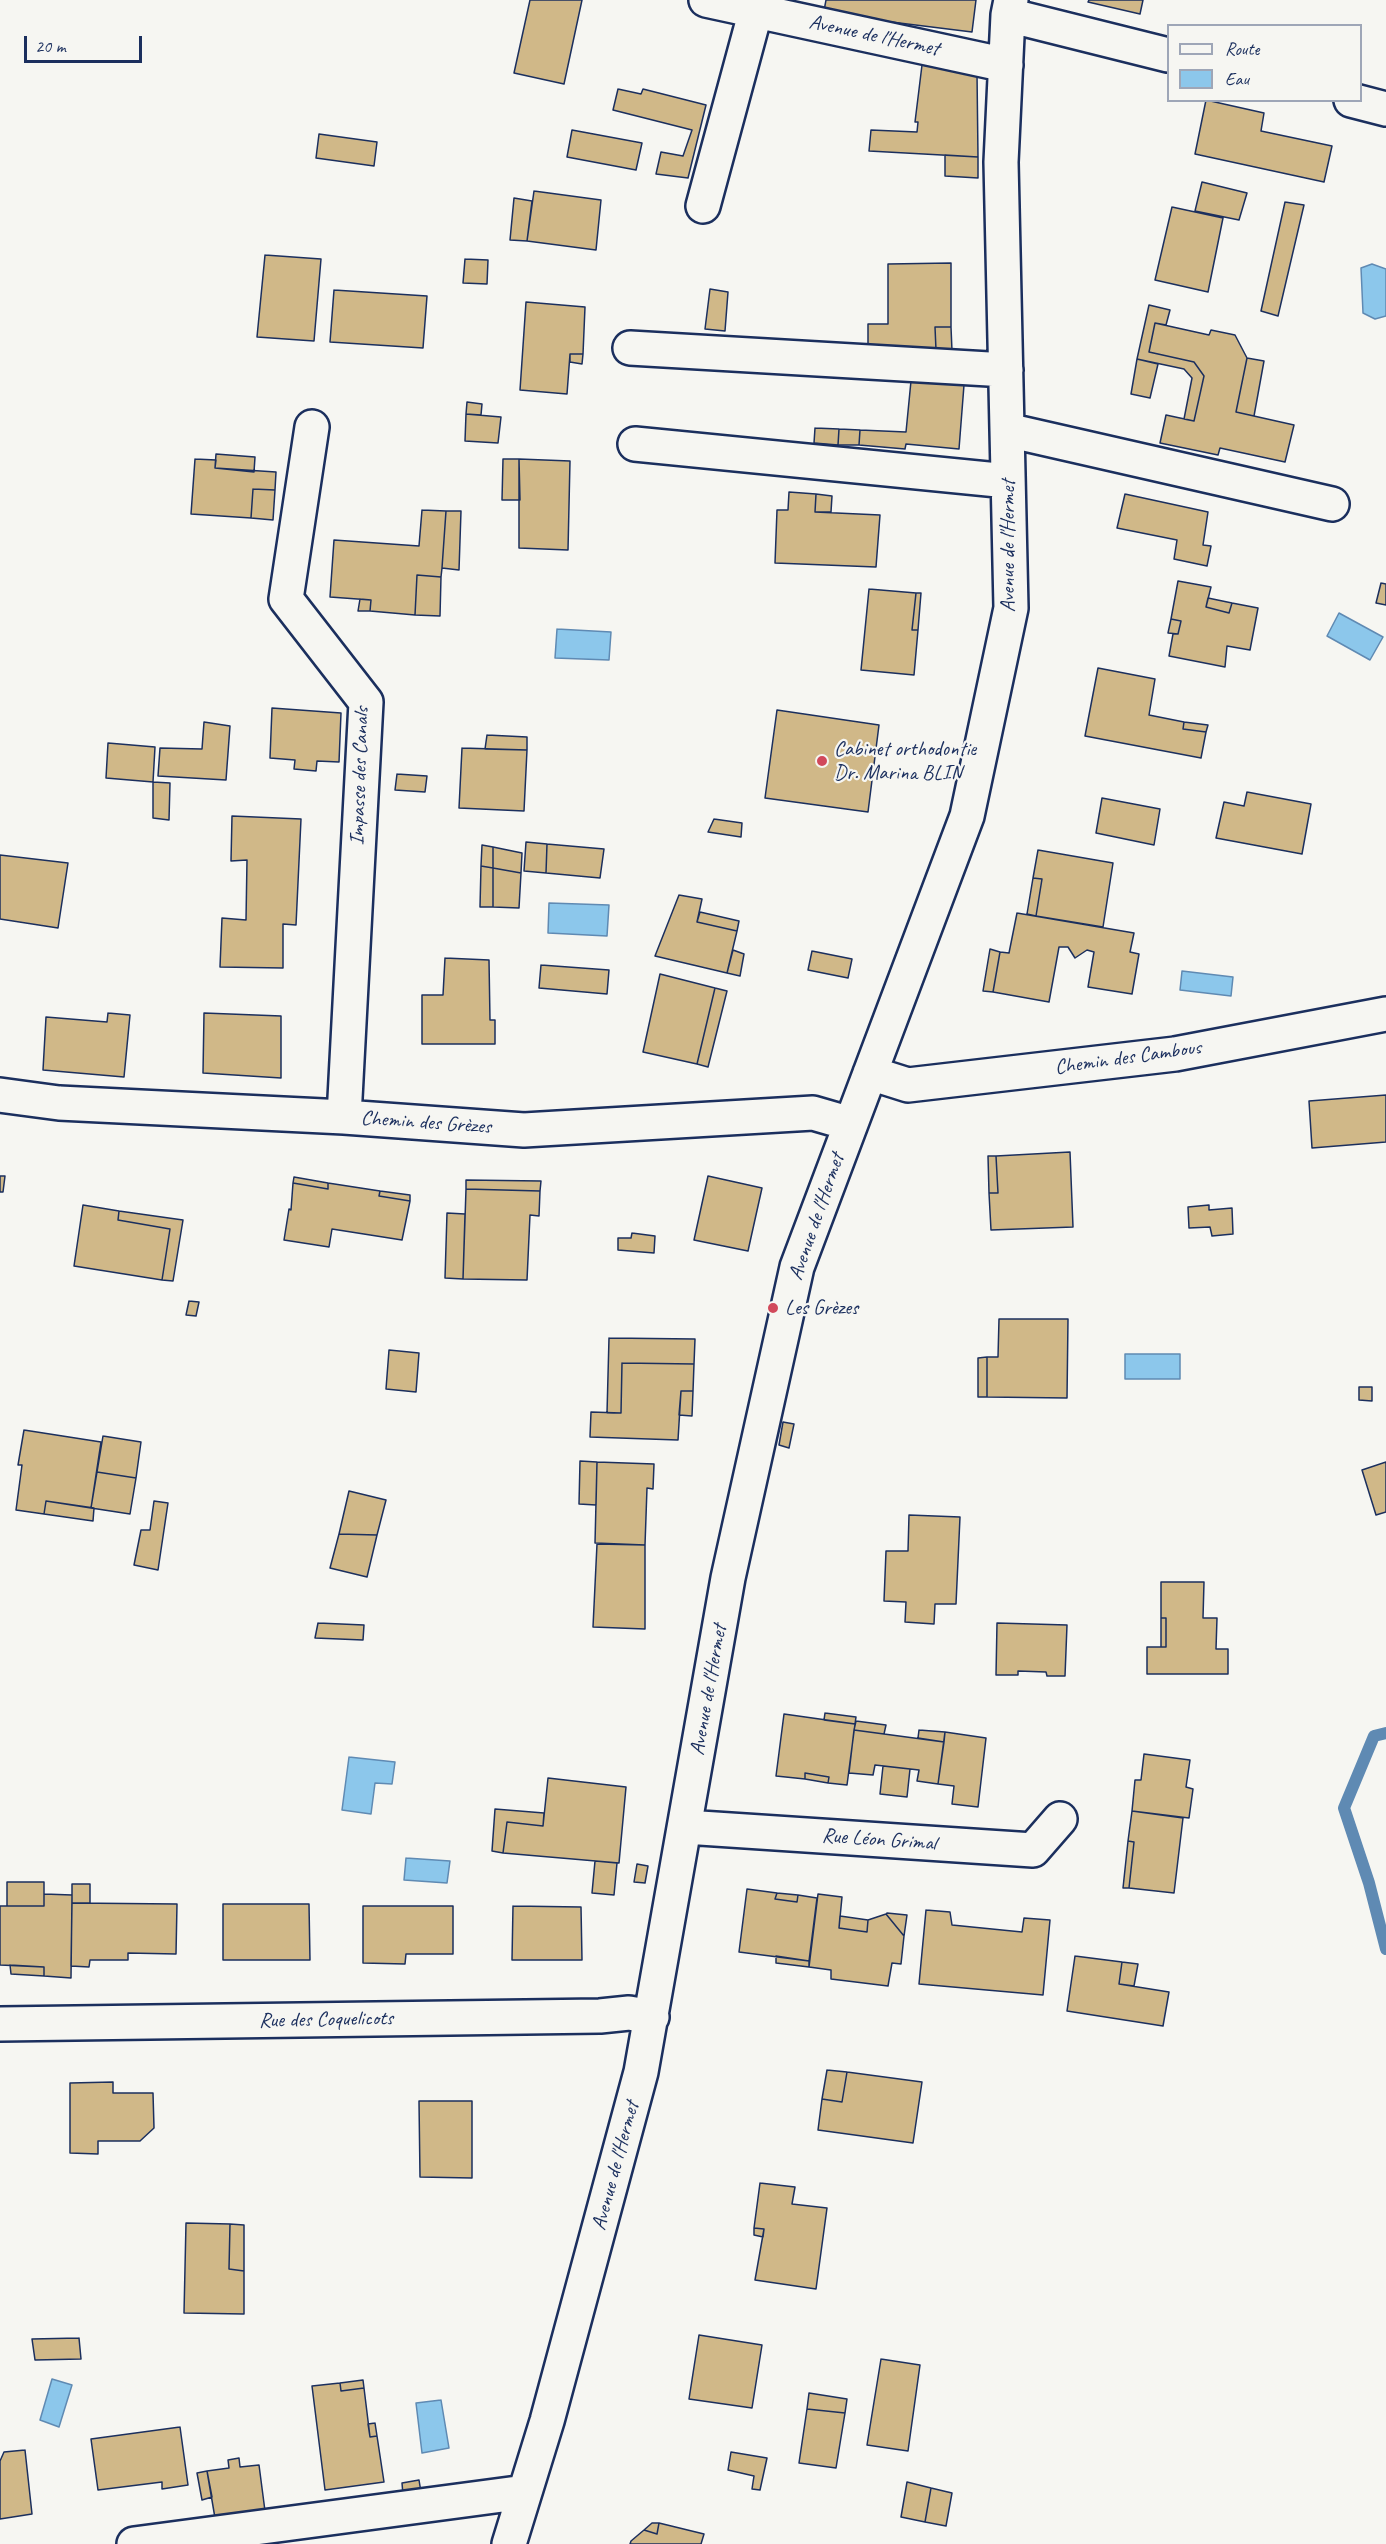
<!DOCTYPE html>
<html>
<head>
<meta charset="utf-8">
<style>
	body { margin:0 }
	#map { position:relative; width:1386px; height:2544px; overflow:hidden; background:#f6f6f2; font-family:Caveat,sans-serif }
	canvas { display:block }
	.legend { position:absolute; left:1167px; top:24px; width:195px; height:78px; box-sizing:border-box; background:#f6f6f2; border:2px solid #9ea6b7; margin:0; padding:8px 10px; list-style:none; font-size:18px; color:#1b2f5e }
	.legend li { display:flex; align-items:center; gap:12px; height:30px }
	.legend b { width:30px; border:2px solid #9ea6b7 }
	.scale { position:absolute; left:24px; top:36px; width:118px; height:27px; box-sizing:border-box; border:3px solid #1b2f5e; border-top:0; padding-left:8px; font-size:18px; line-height:21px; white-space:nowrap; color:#1b2f5e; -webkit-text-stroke:4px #f6f6f2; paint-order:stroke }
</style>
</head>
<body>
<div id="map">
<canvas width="1386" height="2544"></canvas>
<ul class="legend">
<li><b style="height:8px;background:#f6f6f2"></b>Route</li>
<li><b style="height:16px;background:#8cc7eb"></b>Eau</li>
</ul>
<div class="scale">20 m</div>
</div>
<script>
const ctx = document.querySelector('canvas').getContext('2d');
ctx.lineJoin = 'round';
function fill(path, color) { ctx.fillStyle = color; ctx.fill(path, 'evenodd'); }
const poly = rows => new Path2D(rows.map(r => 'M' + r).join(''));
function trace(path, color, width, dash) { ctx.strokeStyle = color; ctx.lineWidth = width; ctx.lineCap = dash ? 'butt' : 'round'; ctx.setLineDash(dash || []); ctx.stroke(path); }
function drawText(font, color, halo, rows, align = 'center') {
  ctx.font = font + ' Caveat,sans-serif'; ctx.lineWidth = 4.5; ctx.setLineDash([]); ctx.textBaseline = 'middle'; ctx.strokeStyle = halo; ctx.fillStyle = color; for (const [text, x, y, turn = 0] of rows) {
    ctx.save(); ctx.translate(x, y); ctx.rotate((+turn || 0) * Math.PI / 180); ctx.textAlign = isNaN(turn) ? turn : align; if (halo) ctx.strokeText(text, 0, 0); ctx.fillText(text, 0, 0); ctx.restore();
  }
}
const water = poly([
	[1372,264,1386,269,1386,316,1375,319,1363,313,1361,268,1372,264],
	[1339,613,1383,637,1370,660,1327,636,1339,613],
	[557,629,611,632,609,660,555,658,557,629],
	[549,903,609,905,607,936,548,933,549,903],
	[1182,971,1233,977,1231,996,1180,990,1182,971],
	[1125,1354,1180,1354,1180,1379,1125,1379,1125,1354],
	[349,1757,395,1762,392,1784,375,1783,371,1814,342,1810,349,1757],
	[406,1858,450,1861,447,1883,404,1880,406,1858],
	[52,2379,72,2385,59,2427,40,2420,52,2379],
	[441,2400,449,2448,422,2453,416,2403,441,2400]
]);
const stream = poly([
	[1386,1733,1374,1736,1344,1808,1369,1883,1386,1949]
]);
const building = poly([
	[530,0,582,0,564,84,514,73,530,0],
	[826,0,976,0,972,32,859,18,823,16,826,0],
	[1089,0,1143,0,1140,14,1088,2,1089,0],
	[922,65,977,73,978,157,869,151,871,130,917,132,918,122,915,122,922,65],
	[618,89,641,94,643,89,706,105,688,178,656,174,661,152,683,156,692,130,613,110,618,89],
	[1206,100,1264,113,1261,131,1332,146,1324,182,1195,154,1206,100],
	[572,130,642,143,636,170,567,157,572,130],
	[319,134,377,142,374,166,316,158,319,134],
	[945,155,978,157,978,178,945,176,945,155],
	[1202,182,1247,193,1239,220,1195,211,1202,182],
	[534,191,601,200,596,250,527,241,534,191],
	[514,198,532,201,527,241,510,240,514,198],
	[1285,202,1304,205,1278,316,1261,311,1285,202],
	[1172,207,1223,218,1208,292,1155,280,1172,207],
	[265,255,321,259,314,341,257,337,265,255],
	[465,259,488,260,487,284,463,283,465,259],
	[951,263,951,327,935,327,936,350,868,349,868,324,888,324,888,264,951,263],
	[710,289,728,292,725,331,705,329,710,289],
	[334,290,427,296,423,348,330,342,334,290],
	[526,302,585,307,583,354,570,354,567,394,520,390,526,302],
	[1149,305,1170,310,1166,325,1155,323,1149,352,1194,362,1204,376,1194,421,1184,419,1192,378,1184,369,1137,359,1149,305],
	[1155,323,1209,335,1211,330,1235,335,1247,358,1236,412,1294,425,1285,462,1220,448,1218,455,1160,443,1166,415,1194,421,1204,376,1194,362,1149,352,1155,323],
	[935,327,951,327,952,351,936,350,935,327],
	[570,354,583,354,582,364,570,362,570,354],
	[1247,358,1264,361,1254,416,1236,412,1247,358],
	[1137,359,1158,364,1150,398,1131,394,1137,359],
	[911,381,964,385,959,449,906,444,905,449,859,445,860,430,906,432,911,381],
	[467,402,482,404,481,415,466,414,467,402],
	[466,414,501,417,498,443,465,441,466,414],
	[815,428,839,429,838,445,814,443,815,428],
	[839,429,860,430,859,445,838,445,839,429],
	[216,454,255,457,254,472,215,468,216,454],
	[195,459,216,460,215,468,276,472,275,490,253,489,251,518,191,514,195,459],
	[503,459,519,459,520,500,502,500,503,459],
	[519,459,570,461,568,550,519,548,519,459],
	[253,489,275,490,273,520,251,518,253,489],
	[789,492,816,494,815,512,880,515,876,567,775,563,777,510,788,510,789,492],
	[816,494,832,496,831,512,815,512,816,494],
	[1125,494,1208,512,1203,545,1211,546,1207,566,1174,559,1177,540,1117,528,1125,494],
	[422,510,446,511,442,568,441,577,417,575,415,615,370,611,371,600,330,597,334,540,419,546,422,510],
	[446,511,461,511,459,570,442,568,446,511],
	[417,575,441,577,440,616,415,615,417,575],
	[1178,581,1211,587,1206,607,1229,613,1232,603,1258,608,1250,650,1227,646,1225,667,1169,656,1173,634,1178,634,1181,621,1171,619,1178,581],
	[1381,583,1386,584,1386,605,1376,603,1381,583],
	[869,589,916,593,912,630,918,630,914,675,861,670,869,589],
	[916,593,921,593,918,630,912,630,916,593],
	[1208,598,1232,603,1229,613,1206,607,1208,598],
	[360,599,371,600,370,611,358,611,360,599],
	[1171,619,1181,621,1178,634,1168,633,1171,619],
	[1098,668,1155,679,1149,715,1184,722,1183,729,1206,732,1201,758,1085,736,1098,668],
	[272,708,341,713,339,762,317,761,316,771,294,769,295,760,270,758,272,708],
	[777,710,879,725,868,812,765,798,777,710],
	[204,722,230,726,226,780,158,776,160,748,202,749,204,722],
	[1184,722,1208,725,1206,732,1183,729,1184,722],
	[487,735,527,737,527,750,485,749,487,735],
	[108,743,155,747,153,782,106,778,108,743],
	[462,748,527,750,524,811,459,808,462,748],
	[397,774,427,776,425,792,395,790,397,774],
	[153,782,170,783,169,820,153,818,153,782],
	[1247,792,1311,804,1302,854,1216,838,1224,802,1244,806,1247,792],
	[1102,798,1160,809,1154,845,1096,833,1102,798],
	[232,816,301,819,296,925,283,924,283,968,220,967,222,918,246,920,247,860,231,861,232,816],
	[714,819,742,823,741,837,708,832,714,819],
	[526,842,547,844,546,873,524,871,526,842],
	[547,844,604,849,600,878,546,873,547,844],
	[482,845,493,847,493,868,481,866,482,845],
	[493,847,522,853,521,873,493,868,493,847],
	[1038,850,1113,863,1103,927,1036,916,1042,879,1033,878,1038,850],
	[0,855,68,863,58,928,0,919,0,855],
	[481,866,493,868,493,907,480,907,481,866],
	[493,868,521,873,519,908,493,907,493,868],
	[1033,878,1042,879,1036,916,1027,914,1033,878],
	[679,895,702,899,697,922,737,931,727,973,655,956,679,895],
	[700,912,739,921,737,931,697,922,700,912],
	[1017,913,1134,933,1130,952,1139,954,1132,994,1088,987,1094,952,1087,950,1075,958,1068,947,1059,947,1049,1002,993,992,1000,952,1009,953,1017,913],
	[990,949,1000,952,993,992,983,991,990,949],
	[733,950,744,954,740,976,727,973,733,950],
	[812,951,852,959,848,978,808,970,812,951],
	[445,958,489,960,490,1020,495,1020,495,1044,422,1044,422,995,443,995,445,958],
	[541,965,609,970,607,994,539,988,541,965],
	[660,974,715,988,697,1064,643,1052,660,974],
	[715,988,727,991,708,1067,697,1064,715,988],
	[108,1013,130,1015,124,1077,43,1070,46,1017,107,1022,108,1013],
	[204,1013,281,1016,281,1078,203,1073,204,1013],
	[1386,1095,1386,1142,1312,1148,1309,1101,1386,1095],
	[1070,1152,1073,1227,991,1230,989,1193,998,1193,996,1156,1070,1152],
	[988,1156,996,1156,998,1193,989,1193,988,1156],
	[0,1176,5,1176,3,1192,0,1192,0,1176],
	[708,1176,762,1188,748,1251,694,1240,708,1176],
	[294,1177,328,1183,328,1189,293,1183,294,1177],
	[466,1180,541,1181,540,1191,466,1189,466,1180],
	[293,1183,328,1189,328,1183,380,1191,379,1196,410,1201,402,1240,332,1229,329,1247,284,1240,289,1209,291,1210,293,1183],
	[466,1189,540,1191,539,1216,530,1215,527,1280,463,1279,466,1189],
	[380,1191,410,1195,410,1201,379,1196,380,1191],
	[83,1205,119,1211,118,1220,170,1229,162,1280,74,1266,83,1205],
	[1209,1205,1209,1210,1232,1208,1233,1234,1212,1236,1210,1227,1189,1228,1188,1207,1209,1205],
	[119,1211,183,1220,173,1281,162,1280,170,1229,118,1220,119,1211],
	[447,1213,465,1214,463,1279,445,1278,447,1213],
	[632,1233,655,1236,654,1253,618,1250,618,1238,631,1238,632,1233],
	[189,1301,199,1302,196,1316,186,1315,189,1301],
	[999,1319,1068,1319,1067,1398,987,1397,987,1357,998,1357,999,1319],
	[609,1338,695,1339,694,1364,622,1363,621,1413,607,1413,609,1338],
	[389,1350,419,1353,416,1392,386,1389,389,1350],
	[987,1357,987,1397,978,1397,978,1358,987,1357],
	[622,1363,694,1364,693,1391,681,1391,678,1440,590,1437,591,1412,621,1413,622,1363],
	[1359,1387,1372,1387,1372,1401,1359,1400,1359,1387],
	[681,1391,693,1391,692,1416,679,1415,681,1391],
	[783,1422,794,1424,789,1448,779,1445,783,1422],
	[24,1430,101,1442,91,1508,46,1501,44,1514,16,1510,22,1465,18,1465,24,1430],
	[103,1436,141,1442,136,1478,97,1472,103,1436],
	[580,1461,597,1462,596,1505,579,1504,580,1461],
	[597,1462,654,1464,653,1489,647,1488,645,1545,595,1543,597,1462],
	[1386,1462,1386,1512,1376,1515,1362,1470,1386,1462],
	[97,1472,136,1478,130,1514,91,1508,97,1472],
	[349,1491,386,1500,377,1535,339,1534,349,1491],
	[46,1501,94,1508,93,1521,44,1514,46,1501],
	[154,1501,168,1503,158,1570,134,1565,141,1530,150,1530,154,1501],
	[909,1515,960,1517,956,1604,935,1604,934,1624,905,1622,906,1602,884,1601,886,1551,908,1551,909,1515],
	[339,1534,377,1535,367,1577,330,1568,339,1534],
	[597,1544,645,1545,645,1629,593,1627,597,1544],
	[1161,1582,1204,1582,1203,1618,1217,1618,1216,1649,1228,1649,1228,1674,1147,1674,1147,1647,1166,1647,1166,1618,1161,1618,1161,1582],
	[1161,1618,1166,1618,1166,1647,1161,1647,1161,1618],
	[318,1623,364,1625,363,1640,315,1638,318,1623],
	[997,1623,1067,1625,1065,1676,1047,1676,1046,1672,1018,1671,1018,1675,996,1675,997,1623],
	[825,1713,856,1717,855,1724,824,1720,825,1713],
	[784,1714,855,1724,847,1785,828,1783,829,1777,805,1773,805,1779,776,1776,784,1714],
	[856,1721,886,1725,884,1734,854,1730,856,1721],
	[854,1730,944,1742,938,1784,917,1781,919,1770,875,1765,873,1775,849,1773,854,1730],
	[919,1730,945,1732,944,1742,918,1738,919,1730],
	[945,1732,986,1738,978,1807,952,1804,954,1786,938,1784,945,1732],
	[1144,1754,1190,1760,1186,1787,1193,1789,1189,1818,1132,1811,1135,1780,1141,1780,1144,1754],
	[883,1766,910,1769,907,1797,880,1794,883,1766],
	[805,1773,829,1777,828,1783,805,1779,805,1773],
	[548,1778,626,1787,619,1863,503,1853,507,1822,543,1826,548,1778],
	[495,1809,544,1813,543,1826,507,1822,503,1853,492,1851,495,1809],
	[1132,1811,1183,1818,1174,1893,1129,1888,1134,1842,1128,1841,1132,1811],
	[1128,1841,1134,1842,1129,1888,1123,1888,1128,1841],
	[595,1861,617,1863,614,1895,592,1893,595,1861],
	[637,1864,648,1866,645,1883,634,1882,637,1864],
	[7,1882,44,1882,44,1906,7,1906,7,1882],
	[72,1884,90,1884,90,1903,72,1903,72,1884],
	[747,1889,777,1893,775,1899,797,1902,798,1895,817,1898,809,1961,739,1952,747,1889],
	[777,1893,798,1895,797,1902,775,1899,777,1893],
	[44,1894,72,1895,71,1978,44,1976,44,1967,0,1965,0,1906,44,1906,44,1894],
	[818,1894,842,1897,839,1928,867,1932,868,1920,886,1914,904,1936,901,1964,892,1963,888,1986,831,1979,831,1970,809,1967,818,1894],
	[72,1903,177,1904,176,1954,128,1953,128,1960,90,1960,89,1967,71,1966,72,1903],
	[223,1904,309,1904,310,1960,223,1960,223,1904],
	[363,1906,453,1906,453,1954,406,1954,405,1964,363,1963,363,1906],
	[513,1906,581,1907,582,1960,512,1960,513,1906],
	[926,1910,950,1912,952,1925,1022,1932,1024,1918,1050,1920,1043,1995,919,1984,926,1910],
	[887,1913,907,1915,904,1936,886,1914,887,1913],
	[840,1916,868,1920,867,1932,839,1928,840,1916],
	[776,1956,809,1961,809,1967,776,1963,776,1956],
	[1075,1956,1122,1962,1119,1984,1169,1992,1163,2026,1067,2011,1075,1956],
	[1122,1962,1138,1964,1134,1986,1119,1984,1122,1962],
	[10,1965,44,1967,44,1976,11,1974,10,1965],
	[827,2070,847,2072,842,2102,822,2099,827,2070],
	[847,2072,922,2082,913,2143,818,2130,822,2099,842,2102,847,2072],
	[113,2082,113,2093,153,2093,154,2128,140,2141,98,2141,98,2154,70,2153,70,2083,113,2082],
	[419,2101,472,2101,472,2178,420,2177,419,2101],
	[760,2183,795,2187,792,2204,827,2208,816,2289,755,2280,764,2229,754,2228,760,2183],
	[186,2223,230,2224,229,2269,244,2271,244,2314,184,2313,186,2223],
	[230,2224,244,2225,244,2271,229,2269,230,2224],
	[754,2228,764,2229,763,2237,754,2235,754,2228],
	[699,2335,762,2345,752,2408,689,2399,699,2335],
	[79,2338,81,2359,35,2360,32,2339,79,2338],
	[881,2359,920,2365,908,2451,867,2445,881,2359],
	[363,2380,364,2388,341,2391,340,2383,363,2380],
	[340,2383,341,2391,364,2388,370,2437,377,2436,384,2482,325,2490,312,2386,340,2383],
	[809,2393,847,2399,845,2413,807,2409,809,2393],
	[807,2409,845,2413,836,2468,799,2463,807,2409],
	[375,2423,377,2436,370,2437,368,2424,375,2423],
	[180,2427,188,2485,162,2489,162,2482,98,2490,91,2439,180,2427],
	[25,2450,32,2514,0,2519,0,2461,4,2452,25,2450],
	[731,2452,767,2458,760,2490,752,2489,754,2476,728,2470,731,2452],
	[239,2458,240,2467,259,2465,265,2511,215,2518,207,2471,229,2468,228,2460,239,2458],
	[207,2471,212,2497,202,2500,197,2473,207,2471],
	[419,2480,421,2492,403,2495,402,2483,419,2480],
	[907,2482,931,2488,925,2522,901,2517,907,2482],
	[931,2488,952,2493,946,2526,925,2522,931,2488],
	[652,2523,659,2523,657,2534,644,2530,652,2523],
	[659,2523,704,2534,701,2544,630,2544,631,2541,644,2530,657,2534,659,2523]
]);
const minor = poly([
	[706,0,1006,65],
	[1008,15,1168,55],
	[1351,100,1386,109],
	[703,206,756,10],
	[630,348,1006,370],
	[312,427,286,599,366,702,344,1117],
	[1007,430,1332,504],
	[635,444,1008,481],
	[870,1073,908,1085,1175,1054,1386,1014],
	[0,1095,59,1103,344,1117,524,1130,813,1113,851,1124],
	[685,1827,1033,1850,1060,1819],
	[0,2024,600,2016,629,2013,652,2017],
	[134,2544,525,2492],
	[509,2544,547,2421,641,2072,728,1578,797,1267,967,816,1011,608,1001,162,1008,15,1011,0]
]);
const markers = [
	[822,761,6,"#d1495b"],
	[773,1308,6,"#d1495b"]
];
const streetNames = [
	["Avenue de l'Hermet",874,36,12],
	["Avenue de l'Hermet",1008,546,-90],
	["Impasse des Canals",360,776,-88],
	["Chemin des Cambous",1128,1058,-8],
	["Chemin des Grèzes",426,1123,4],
	["Avenue de l'Hermet",817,1217,-71],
	["Avenue de l'Hermet",709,1690,-80],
	["Rue Léon Grimal",879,1840,4],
	["Rue des Coquelicots",326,2020,-1],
	["Avenue de l'Hermet",616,2166,-75]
];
const poiNames = [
	["Cabinet orthodontie",834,749],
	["Dr. Marina BLIN",834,773],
	["Les Grèzes",785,1308]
];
fill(water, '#8cc7eb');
trace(water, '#5f8ab3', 1.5);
trace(stream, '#5f8ab3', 12);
fill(building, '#d0b888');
trace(building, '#1b2f5e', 1.5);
trace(minor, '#1b2f5e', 38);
trace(minor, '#f6f6f2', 33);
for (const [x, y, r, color] of markers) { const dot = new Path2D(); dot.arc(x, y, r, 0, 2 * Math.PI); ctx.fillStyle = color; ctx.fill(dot); trace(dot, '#f6f6f2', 2); }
drawText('21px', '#1b2f5e', '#f6f6f2', streetNames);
drawText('21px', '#1b2f5e', '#f6f6f2', poiNames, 'left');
</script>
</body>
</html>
